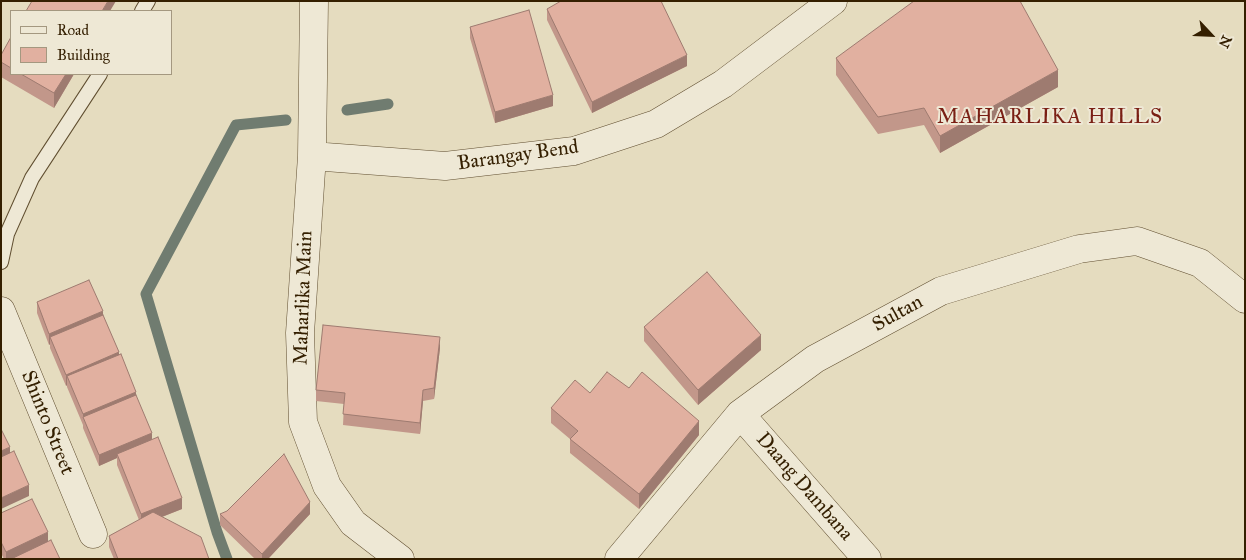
<!DOCTYPE html>
<html>
<head>
<meta charset="utf-8">
<style>
	body { margin:0 }
	#map { position:relative; width:1246px; height:560px; overflow:hidden; background:#e5dcbf; font-family:"IM FELL Great Primer",serif }
	canvas { display:block }
	.frame { position:absolute; inset:0; border:2px solid #341f00; pointer-events:none }
	.legend { position:absolute; left:10px; top:10px; width:162px; height:65px; box-sizing:border-box; background:#eee8d5; border:1px solid #a49880; margin:0; padding:6px 9px; list-style:none; font-size:15px; color:#341f00 }
	.legend li { display:flex; align-items:center; gap:10px; height:25px }
	.legend b { width:25px; border:1px solid #a49880 }
	.north { position:absolute; left:1186px; top:10px; width:50px; height:50px; -webkit-text-stroke:4px #eee8d5; paint-order:stroke; rotate:115deg; font-size:14px; font-weight:700; line-height:20px; text-align:center; color:#341f00 }
	.north::after { content:''; display:block; margin:auto; width:18px; height:22px; background:#341f00; clip-path:polygon(50% 0,100% 100%,50% 72%,0 100%) }
</style>
</head>
<body>
<div id="map">
<canvas width="1246" height="560"></canvas>
<div class="frame"></div>
<ul class="legend">
<li><b style="height:6px;background:#eee8d5"></b>Road</li>
<li><b style="height:14px;background:#e1b0a0"></b>Building</li>
</ul>
<div class="north">N</div>
</div>
<script>
const ctx = document.querySelector('canvas').getContext('2d');
ctx.lineJoin = 'round';
const poly = rows => new Path2D(rows.map(r => 'M' + r).join(''));
function trace(path, color, width, dash) { ctx.strokeStyle = color; ctx.lineWidth = width; ctx.lineCap = dash ? 'butt' : 'round'; ctx.setLineDash(dash || []); ctx.stroke(path); }
function fill(path, color) { ctx.fillStyle = color; ctx.fill(path, 'evenodd'); }
function drawText(font, color, halo, rows, align = 'center') {
  ctx.font = font + ' "IM FELL Great Primer",serif'; ctx.lineWidth = 4; ctx.setLineDash([]); ctx.textBaseline = 'middle'; ctx.strokeStyle = halo; ctx.fillStyle = color; for (const [text, x, y, turn = 0] of rows) {
    ctx.save(); ctx.translate(x, y); ctx.rotate((+turn || 0) * Math.PI / 180); ctx.textAlign = isNaN(turn) ? turn : align; if (halo) ctx.strokeText(text, 0, 0); ctx.fillText(text, 0, 0); ctx.restore();
  }
}
const stream = poly([
	[347,110,388,104],
	[227,559,217,532,146,294,236,125,286,120]
]);
const service = poly([
	[142,11,148,1],
	[1,262,7,234,32,178,100,74]
]);
const minor = poly([
	[314,1,312,156,300,333,303,422,327,486,353,523,400,559],
	[312,156,445,166,574,151,656,124,723,84,833,1],
	[1,311,93,534],
	[740,414,867,559],
	[619,559,740,414,815,359,941,291,1079,249,1137,241,1200,263,1245,299]
]);
const wall = poly([
	[547,9,687,66,592,113,547,20],
	[470,27,553,106,495,123,470,38],
	[11,37,11,74,74,74,54,108,1,77,1,55],
	[836,58,1058,87,940,153,924,125,878,134,836,75],
	[37,302,103,315,136,395,152,440,182,509,162,517,209,559,114,559,109,547,109,536,139,520,117,465,117,458,99,466,83,428,83,425,67,387,67,385,66,386,50,348,50,344,49,345,37,313],
	[644,327,761,350,698,405,644,341],
	[440,348,434,399,423,401,420,434,343,425,344,404,316,401,316,390],
	[629,388,699,435,639,509,570,453,570,439,551,423,551,408,590,393],
	[1,513,48,541,60,559,4,559,1,553],
	[220,514,310,514,268,559,255,559,220,525]
]);
const shadedWall = poly([
	[108,1,116,1,110,11,102,11],
	[687,55,687,66,592,113,592,102],
	[1058,70,1058,87,940,153,940,136],
	[66,74,74,74,54,108,54,93],
	[553,95,553,106,495,123,495,112],
	[103,311,103,322,50,337,50,344,49,345,49,334],
	[761,335,761,350,698,405,698,390],
	[440,337,440,348,434,399,434,388],
	[119,352,119,364,67,376,67,385,66,386,66,375],
	[423,390,423,401,420,434,420,423],
	[136,392,136,403,83,417,83,425,83,414],
	[699,421,699,435,639,509,639,494],
	[152,433,152,444,117,454,117,458,99,466,99,455],
	[10,447,10,458,1,462,1,451],
	[29,485,29,496,1,509,1,498],
	[182,498,182,509,141,525,141,514],
	[310,502,310,514,268,559,262,559,262,554],
	[48,532,48,543,14,559,6,559,6,552]
]);
const building = poly([
	[32,1,108,1,102,11,26,11,32,1],
	[561,1,661,1,687,55,592,102,547,9,561,1],
	[914,1,1020,1,1058,70,940,136,924,108,878,117,836,58,914,1],
	[529,10,553,95,495,112,470,27,529,10],
	[11,37,11,68,1,62,1,55,11,37],
	[21,74,66,74,54,93,21,74],
	[707,272,761,335,698,390,644,327,707,272],
	[89,280,103,311,49,334,37,302,89,280],
	[103,315,119,352,66,375,50,337,103,315],
	[323,325,440,337,434,388,423,390,420,423,343,414,345,393,316,390,323,325],
	[121,354,136,392,83,414,67,376,121,354],
	[607,372,629,388,642,372,699,421,639,494,570,439,578,431,551,408,575,380,590,393,607,372],
	[136,395,152,433,99,455,83,417,136,395],
	[1,429,10,447,1,451,1,429],
	[158,437,182,498,141,514,117,454,158,437],
	[14,451,29,485,1,498,1,457,14,451],
	[284,454,310,502,262,554,220,514,227,511,284,454],
	[32,499,48,532,6,552,1,542,1,513,32,499],
	[153,512,201,537,209,559,118,559,109,536,153,512],
	[51,540,60,559,11,559,51,540]
]);
const streetNames = [
	["Barangay Bend",518,156,-8],
	["Maharlika Main",304,298,-88],
	["Sultan",898,314,-29],
	["Shinto Street",47,423,68],
	["Daang Dambana",804,487,49]
];
const neighbourhoodNames = [
	["MAHARLIKA HILLS",1050,118]
];
trace(stream, '#707c70', 11);
trace(service, '#604e30', 16);
trace(minor, '#604e30', 29);
trace(service, '#eee8d5', 14);
trace(minor, '#eee8d5', 28);
fill(wall, '#c2978a');
fill(shadedWall, '#9e7b70');
fill(building, '#e1b0a0');
trace(building, '#9e7b70', 1);
drawText('20px', '#341f00', '#eee8d5', streetNames);
ctx.letterSpacing = '1px';
drawText('21px', '#7a1f14', '#eee8d5', neighbourhoodNames);
ctx.letterSpacing = '0px';
</script>
</body>
</html>
